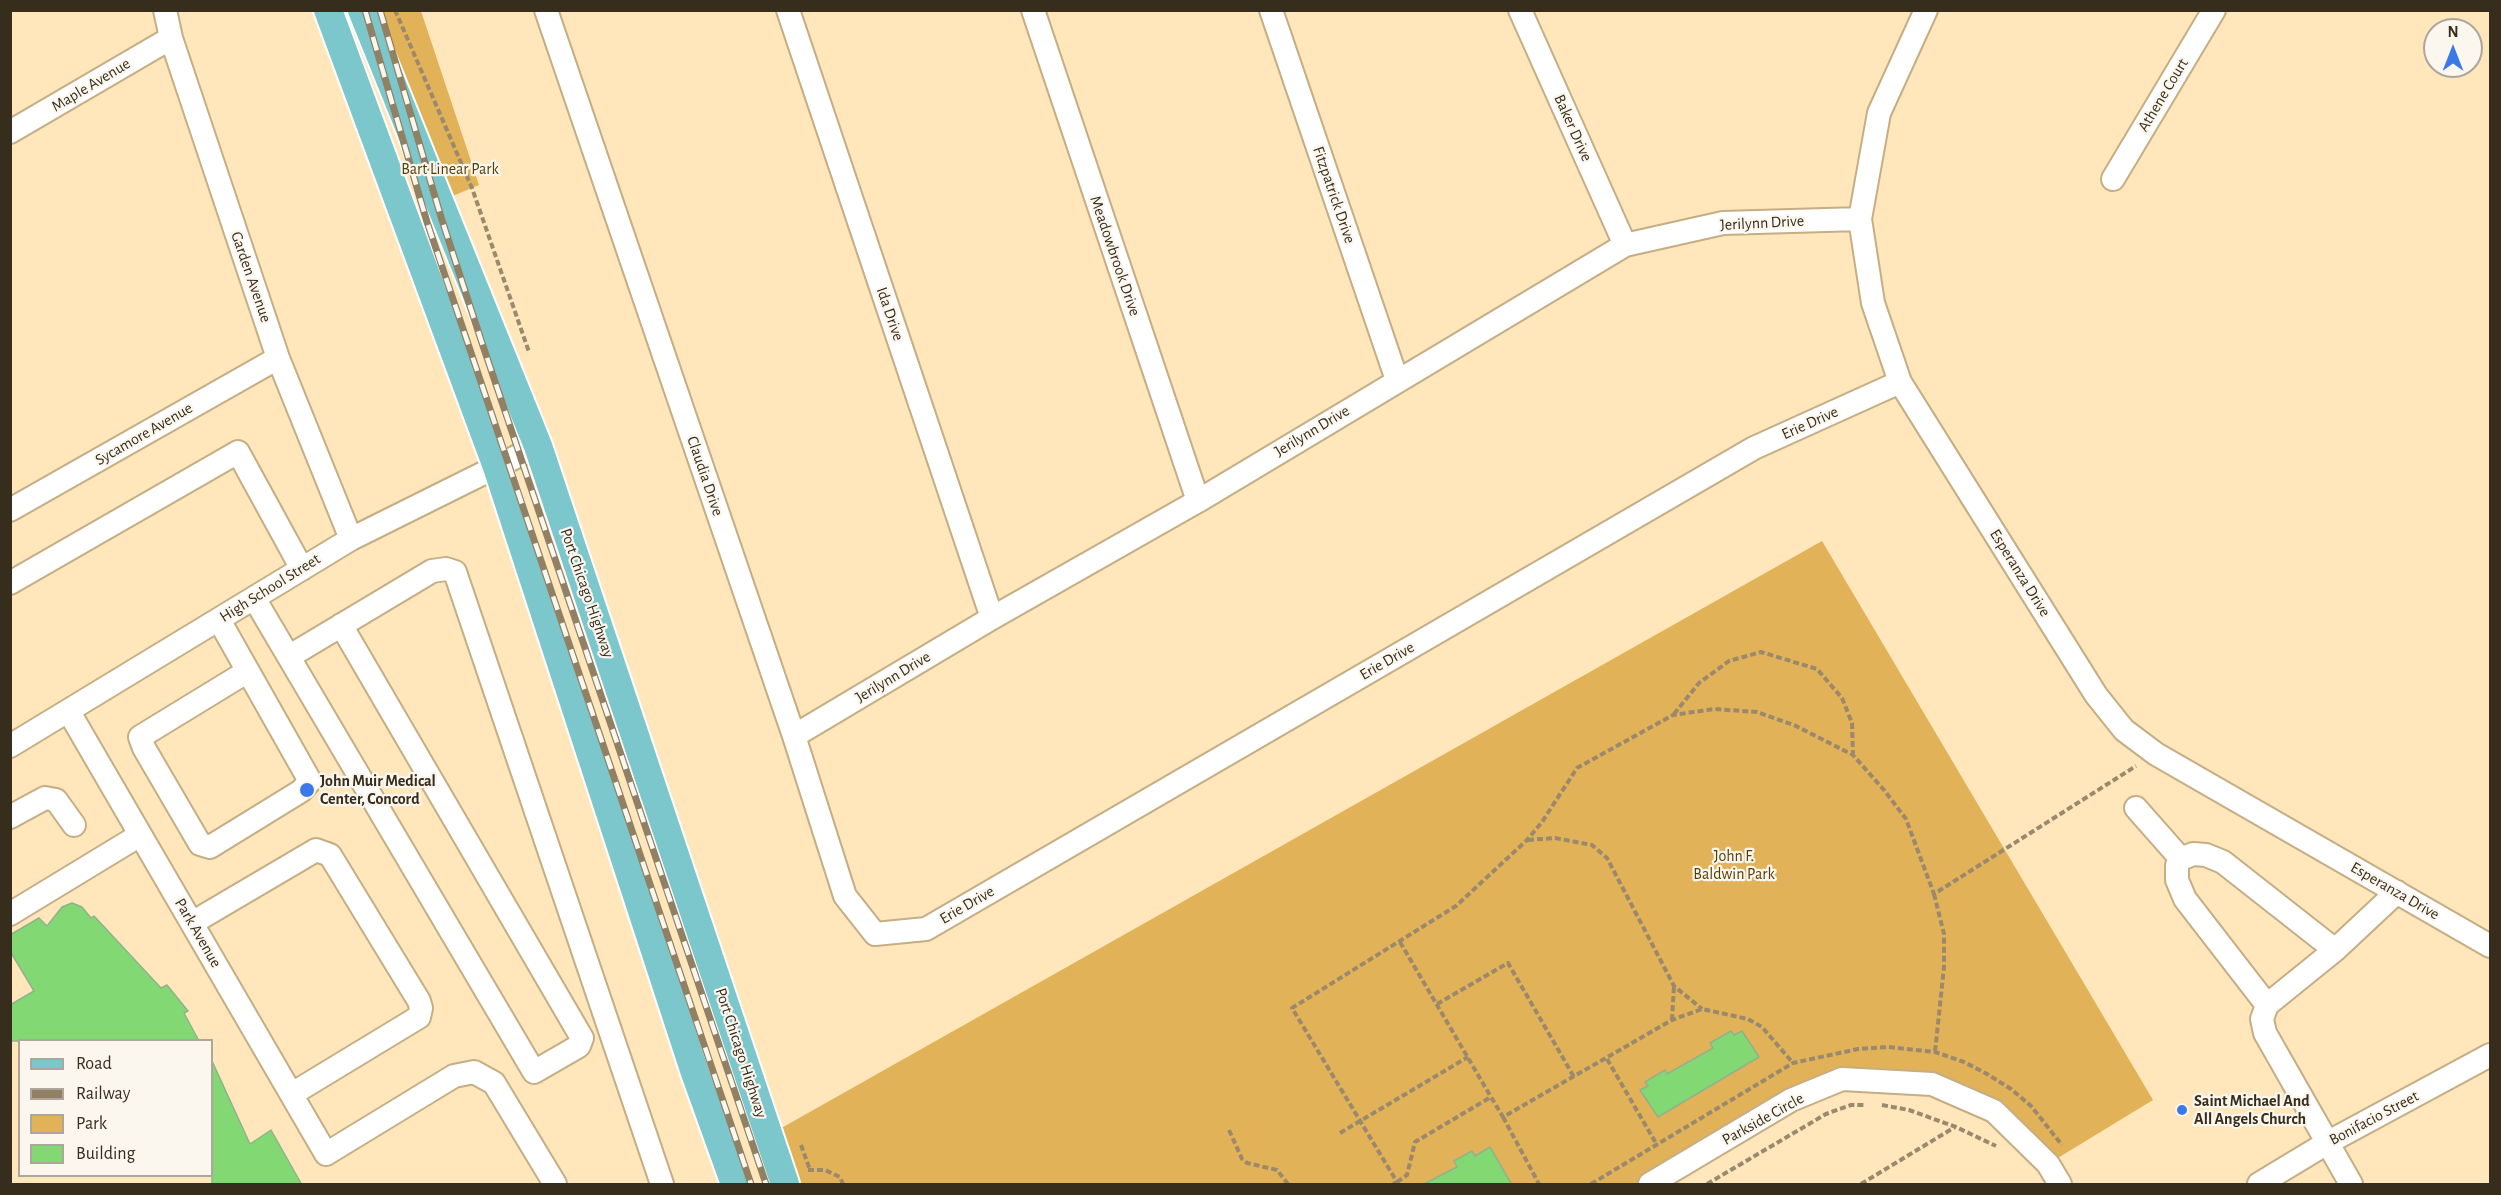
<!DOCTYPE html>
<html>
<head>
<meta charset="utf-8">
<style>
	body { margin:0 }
	#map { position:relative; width:2501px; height:1195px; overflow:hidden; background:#ffe6bb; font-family:"Alegreya Sans",sans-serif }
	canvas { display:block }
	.frame { position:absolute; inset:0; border:12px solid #372d1d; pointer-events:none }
	.legend { position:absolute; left:18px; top:1039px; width:195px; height:138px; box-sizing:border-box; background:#fbf6ee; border:2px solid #ada69a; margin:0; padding:8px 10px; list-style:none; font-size:18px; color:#372d1d }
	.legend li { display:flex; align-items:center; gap:12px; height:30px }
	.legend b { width:30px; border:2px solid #ada69a }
	.north { position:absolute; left:2423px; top:18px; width:60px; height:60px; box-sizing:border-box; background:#fbf6ee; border:2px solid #ada69a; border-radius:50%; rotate:0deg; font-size:16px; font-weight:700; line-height:24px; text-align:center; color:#372d1d }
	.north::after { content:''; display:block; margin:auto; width:21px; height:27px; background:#3b79e8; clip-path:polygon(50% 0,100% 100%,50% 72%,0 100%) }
</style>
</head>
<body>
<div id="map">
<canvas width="2501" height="1195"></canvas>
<div class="frame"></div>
<ul class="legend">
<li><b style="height:8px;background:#7cc7cb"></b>Road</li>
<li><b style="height:8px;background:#918064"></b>Railway</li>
<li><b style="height:16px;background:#e2b258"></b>Park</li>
<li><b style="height:16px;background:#82d973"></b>Building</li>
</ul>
<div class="north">N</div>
</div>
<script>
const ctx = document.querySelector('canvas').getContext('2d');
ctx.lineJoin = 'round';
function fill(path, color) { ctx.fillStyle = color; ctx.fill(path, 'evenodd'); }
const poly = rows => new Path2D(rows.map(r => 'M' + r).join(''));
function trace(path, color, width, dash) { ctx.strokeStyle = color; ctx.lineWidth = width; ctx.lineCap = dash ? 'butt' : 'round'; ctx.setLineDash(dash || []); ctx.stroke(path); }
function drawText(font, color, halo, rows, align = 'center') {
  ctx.font = font + ' "Alegreya Sans",sans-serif'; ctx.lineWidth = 4.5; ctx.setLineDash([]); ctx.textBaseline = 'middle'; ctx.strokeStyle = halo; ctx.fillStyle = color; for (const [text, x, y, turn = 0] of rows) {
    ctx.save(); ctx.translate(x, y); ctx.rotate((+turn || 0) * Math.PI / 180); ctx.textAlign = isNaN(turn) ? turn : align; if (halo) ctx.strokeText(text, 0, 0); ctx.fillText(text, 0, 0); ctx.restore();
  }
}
const green = poly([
	[380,11,421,11,479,185,436,203],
	[1822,541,2153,1100,2048,1164,1994,1111,1932,1084,1842,1079,1650,1184,785,1184,769,1135]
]);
const building = poly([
	[72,903,82,907,91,918,94,916,161,988,167,985,188,1011,184,1013,199,1041,10,1041,10,1005,34,991,10,951,10,935,39,918,47,926,62,907,72,903],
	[1731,1031,1734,1035,1742,1031,1759,1057,1658,1117,1640,1090,1648,1086,1645,1082,1665,1070,1667,1074,1713,1048,1710,1043,1731,1031],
	[212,1061,250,1144,271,1130,302,1185,212,1185,212,1061],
	[1490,1147,1512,1185,1422,1185,1457,1167,1454,1161,1472,1151,1475,1156,1490,1147]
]);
const path = poly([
	[395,10,472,188,529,352],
	[1674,714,1699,683,1729,661,1761,652,1817,669,1842,698,1852,723,1853,755],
	[1528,840,1555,838,1592,845,1607,858,1674,986,1702,1009],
	[1934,894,1944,934,1944,967,1935,1052],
	[1400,942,1491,1097],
	[1437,1004,1508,963,1574,1077],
	[1672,1020,1674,986],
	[1607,1059,1657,1145],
	[1882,1105,1909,1110,1956,1127,1996,1146],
	[1503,1117,1539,1184],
	[1229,1130,1242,1159,1247,1163,1277,1170,1288,1184],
	[1340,1133,1468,1057],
	[801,1145,810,1170],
	[808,1170,825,1170,840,1177,843,1184],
	[1397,1182,1407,1175,1415,1142,1491,1097,1503,1117,1672,1020,1702,1009,1748,1019,1762,1027,1793,1063],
	[1393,1184,1397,1182,1292,1008,1456,906,1527,840,1542,822,1577,768,1673,715,1714,709,1757,712,1794,725,1853,755,1884,790,1906,819,1934,894,2136,766],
	[1591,1184,1793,1063,1858,1049,1888,1047,1935,1052,1964,1062,1987,1074,2011,1089,2031,1106,2062,1145],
	[1707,1184,1826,1114,1851,1105,1866,1105],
	[1861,1184,1955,1127]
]);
const minor = poly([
	[165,10,171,38,278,358,351,539],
	[546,10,794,736,845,896,875,934,926,929,1754,448,1900,382],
	[788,10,992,618],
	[1033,10,1198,501],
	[1271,10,1397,380],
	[1520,10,1625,245],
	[1926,10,1879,113,1860,219,1873,303,1900,382,2096,695,2124,730,2156,754,2490,946],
	[10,132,171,38],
	[2113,179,2214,10],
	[10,510,278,358],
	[10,583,238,452,302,569],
	[254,598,534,1072,579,1046,582,1038,341,625],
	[219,620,310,781,301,791,210,847,200,844,144,748,140,737,248,671],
	[290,656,432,571,446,569,455,572,662,1184],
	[69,712,326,1154,454,1076,474,1072,494,1083,555,1184],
	[794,736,992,618,1198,501,1625,245,1723,223,1860,219],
	[10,746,351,539,538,446],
	[2136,808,2181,859],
	[10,817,45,798,56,800,74,825],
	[10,914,140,835],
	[192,923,316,850,330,855,419,1001,421,1008,419,1017,292,1094],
	[2267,1005,2185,899,2177,880,2177,865,2181,859,2193,854,2206,855,2223,862,2335,950],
	[1650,1184,1791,1100,1842,1079,1932,1084,1994,1111,2048,1164,2060,1184],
	[2259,1184,2327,1143,2490,1055],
	[2351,1184,2265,1033,2262,1019,2267,1005,2335,950,2397,892]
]);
const major = poly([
	[328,10,497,467,694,1070,735,1184],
	[362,10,538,446,785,1184]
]);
const rail = poly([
	[365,10,427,222,751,1184],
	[380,10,441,217,481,340,766,1184]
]);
const markers = [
	[307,790,8,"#3b79e8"],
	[2182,1110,6,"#3b79e8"]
];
const streetNames = [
	["Maple Avenue",91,85,-31],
	["Athene Court",2163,95,-59],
	["Baker Drive",1573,128,66],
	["Fitzpatrick Drive",1334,195,71],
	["Jerilynn Drive",1762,223,-3],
	["Meadowbrook Drive",1115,256,71],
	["Garden Avenue",251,277,71],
	["Ida Drive",890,314,71],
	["Erie Drive",1810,423,-24],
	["Jerilynn Drive",1312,431,-31],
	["Sycamore Avenue",144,434,-30],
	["Claudia Drive",705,476,71],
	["Esperanza Drive",2020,573,58],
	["High School Street",270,588,-32],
	["Port Chicago Highway",587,593,71],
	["Erie Drive",1387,661,-30],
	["Jerilynn Drive",893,677,-31],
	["Esperanza Drive",2395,891,30],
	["Erie Drive",967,905,-30],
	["Park Avenue",198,933,60],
	["Port Chicago Highway",741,1053,72],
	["Bonifacio Street",2374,1118,-28],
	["Parkside Circle",1763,1119,-29]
];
const parkNames = [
	["Bart Linear Park",450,169],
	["John F.",1734,856],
	["Baldwin Park",1734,874]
];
const poiNames = [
	["John Muir Medical",320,781],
	["Center, Concord",320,799],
	["Saint Michael And",2194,1101],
	["All Angels Church",2194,1119]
];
fill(green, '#e2b258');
fill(building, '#82d973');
trace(building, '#92b18d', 1.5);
trace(minor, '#c5ad84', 26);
trace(major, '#fff', 32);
trace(path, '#9a896c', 4, [6, 3]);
trace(minor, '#fff', 22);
trace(major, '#7cc7cb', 28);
trace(rail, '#918064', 7);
trace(rail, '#fbf6ee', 4.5, [14]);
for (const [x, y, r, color] of markers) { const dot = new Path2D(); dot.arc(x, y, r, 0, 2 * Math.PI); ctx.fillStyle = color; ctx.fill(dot); trace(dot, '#fbf6ee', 2); }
drawText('16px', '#372d1d', '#fbf6ee', streetNames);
drawText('16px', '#583e04', '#fbf6ee', parkNames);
drawText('bold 16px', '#372d1d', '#fbf6ee', poiNames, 'left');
</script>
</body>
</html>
